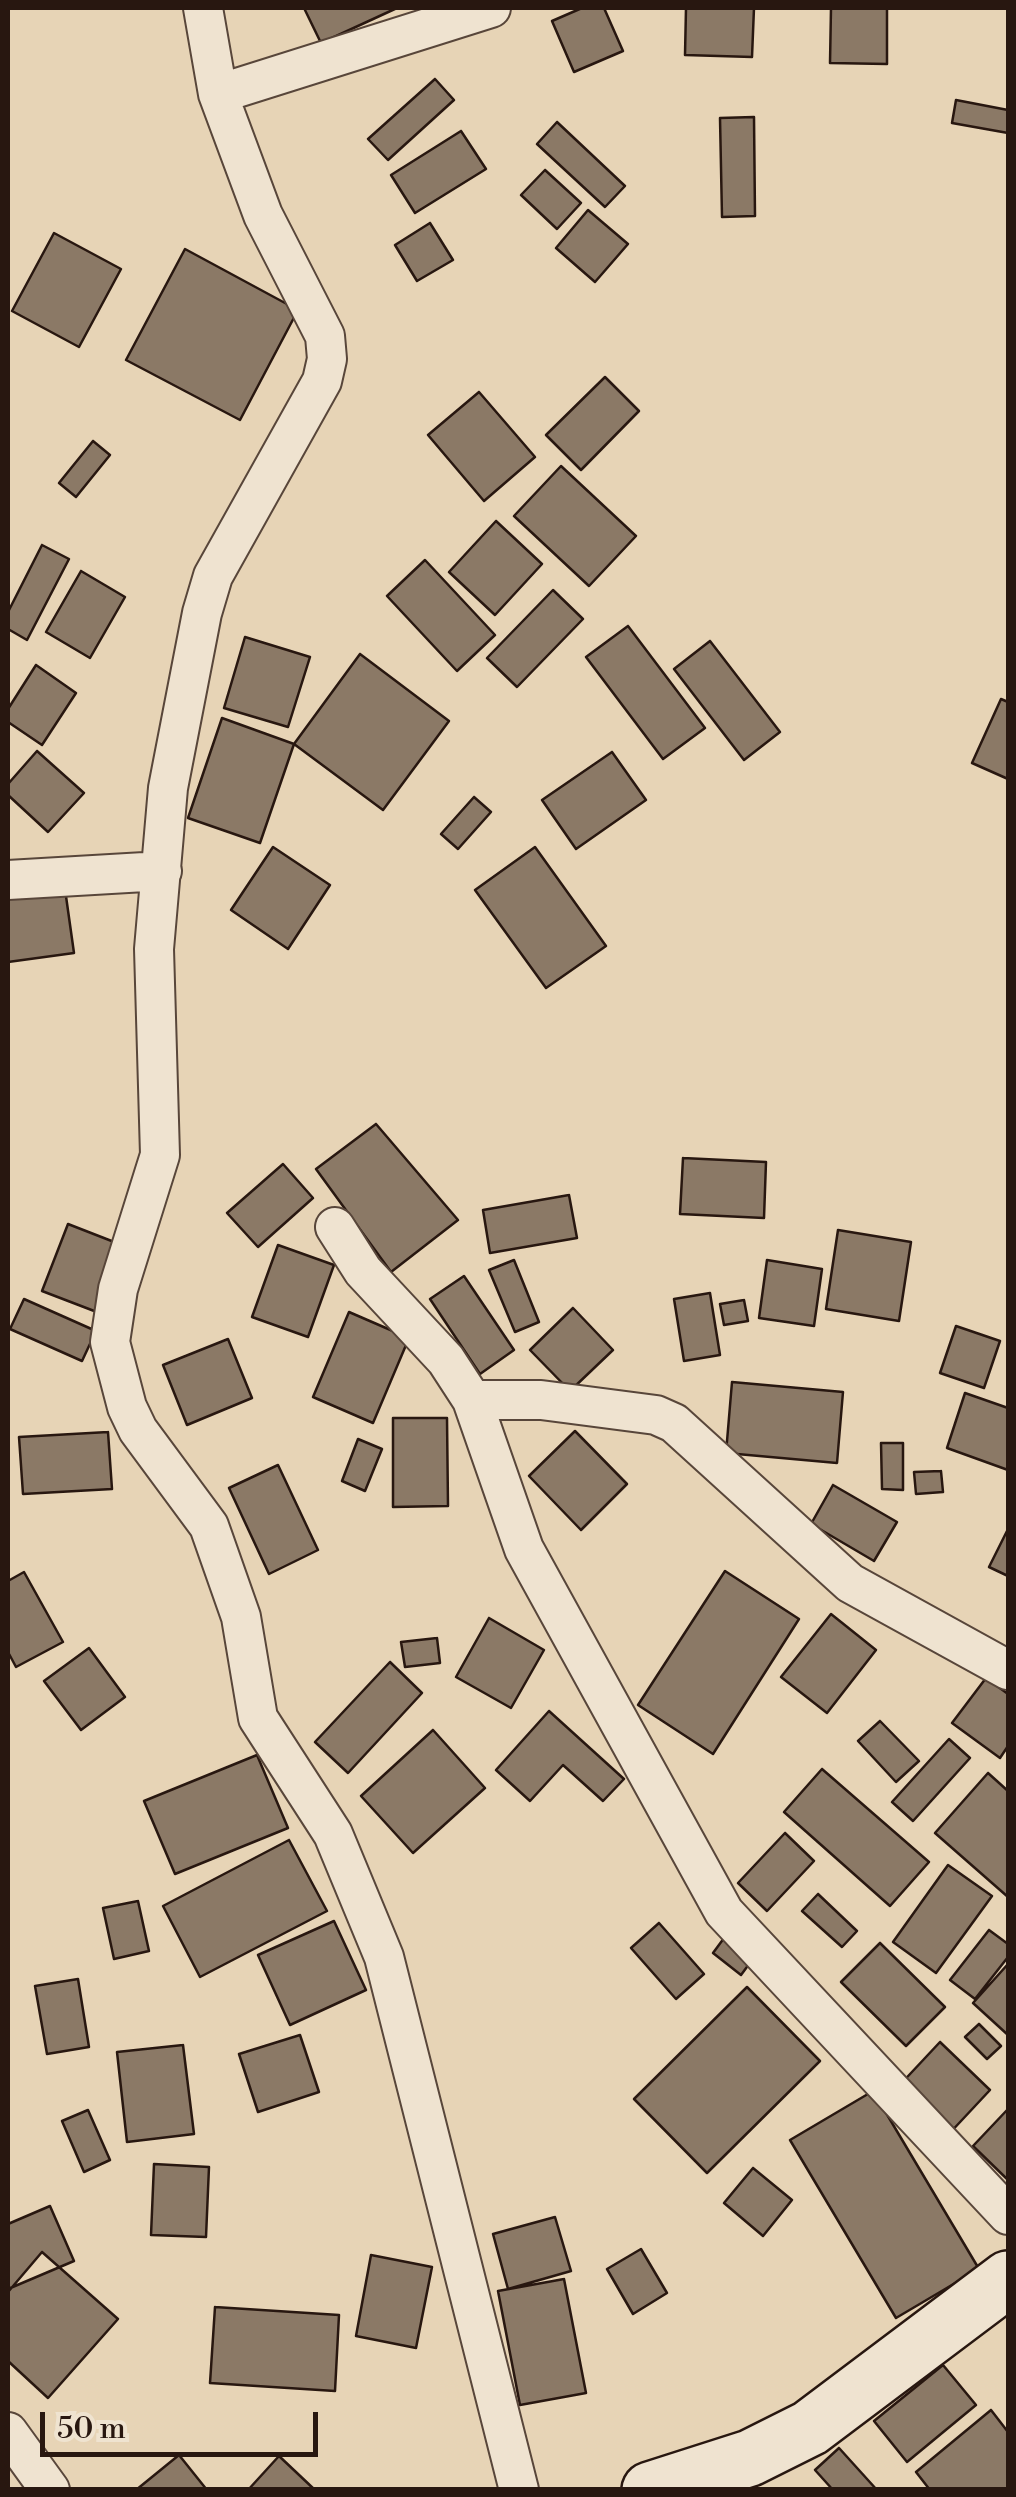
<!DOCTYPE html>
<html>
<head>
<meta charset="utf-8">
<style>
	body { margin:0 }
	#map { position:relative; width:1016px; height:2497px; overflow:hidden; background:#e7d4b6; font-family:"Libre Bodoni",serif }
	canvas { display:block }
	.frame { position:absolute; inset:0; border:10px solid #281710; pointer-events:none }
	.scale { position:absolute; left:40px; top:2412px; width:278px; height:45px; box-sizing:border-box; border:5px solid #281710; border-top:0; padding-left:12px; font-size:30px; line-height:35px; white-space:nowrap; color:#281710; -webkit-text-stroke:8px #efe3d0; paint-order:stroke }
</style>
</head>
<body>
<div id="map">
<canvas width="1016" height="2497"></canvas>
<div class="frame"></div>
<div class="scale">50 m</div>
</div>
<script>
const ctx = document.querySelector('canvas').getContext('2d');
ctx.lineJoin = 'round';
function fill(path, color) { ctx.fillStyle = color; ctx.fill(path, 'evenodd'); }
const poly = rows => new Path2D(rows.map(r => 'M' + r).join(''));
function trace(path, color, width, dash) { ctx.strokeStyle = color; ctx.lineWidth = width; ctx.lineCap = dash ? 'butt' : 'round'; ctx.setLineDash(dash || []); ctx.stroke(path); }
const building = poly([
	[304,8,397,8,321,43,304,8],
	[582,8,604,8,623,51,574,72,552,21,582,8],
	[686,8,754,8,752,57,685,55,686,8],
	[831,8,887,8,887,64,830,63,831,8],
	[435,79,454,100,388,160,368,139,435,79],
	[956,100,1008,110,1008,133,952,123,956,100],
	[754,117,755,216,722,217,720,118,754,117],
	[557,122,625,186,605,207,537,144,557,122],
	[461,131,486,169,415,213,391,175,461,131],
	[545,170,581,203,557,229,521,195,545,170],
	[588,210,628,244,595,282,556,248,588,210],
	[430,223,453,260,417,281,395,245,430,223],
	[54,233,121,269,79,347,12,311,54,233],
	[185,249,298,310,240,420,126,360,185,249],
	[605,377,639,411,581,470,546,435,605,377],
	[479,392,535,457,484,501,428,435,479,392],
	[93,441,110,455,76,497,59,483,93,441],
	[561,466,636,536,589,586,514,516,561,466],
	[496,521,542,564,495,615,449,572,496,521],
	[42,545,69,559,27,640,8,629,8,612,42,545],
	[425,560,495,635,457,671,387,596,425,560],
	[81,571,125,597,90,658,46,632,81,571],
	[553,590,583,619,517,687,487,658,553,590],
	[628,626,705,728,663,759,586,657,628,626],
	[245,637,310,657,288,727,224,708,245,637],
	[710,641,780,732,744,760,674,669,710,641],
	[360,654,449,721,383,810,294,744,360,654],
	[36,665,76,693,42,745,8,722,8,709,36,665],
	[1001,699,1008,702,1008,779,972,763,1001,699],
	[222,718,294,744,260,843,188,818,222,718],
	[37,751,84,793,48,832,8,795,8,784,37,751],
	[612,752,646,800,576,849,542,800,612,752],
	[474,797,491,812,458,849,441,834,474,797],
	[273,847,330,885,288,949,231,910,273,847],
	[535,847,606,946,546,988,475,890,535,847],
	[64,882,74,953,8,962,8,890,64,882],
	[376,1124,458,1220,391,1272,316,1169,376,1124],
	[683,1158,766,1162,764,1218,680,1214,683,1158],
	[283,1164,313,1198,258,1247,227,1213,283,1164],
	[569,1195,577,1238,490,1253,483,1210,569,1195],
	[68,1224,127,1247,102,1314,42,1291,68,1224],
	[838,1230,911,1242,899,1321,826,1309,838,1230],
	[278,1245,334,1265,308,1337,252,1317,278,1245],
	[514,1260,539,1322,515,1332,489,1270,514,1260],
	[767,1260,822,1269,814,1326,759,1318,767,1260],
	[464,1276,514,1350,480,1374,430,1299,464,1276],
	[710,1293,720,1355,684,1361,674,1299,710,1293],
	[24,1299,96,1331,82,1361,10,1329,24,1299],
	[744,1300,748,1321,724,1325,720,1304,744,1300],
	[573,1308,613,1350,570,1391,530,1350,573,1308],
	[349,1312,409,1338,373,1423,313,1397,349,1312],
	[956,1326,1000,1341,984,1388,940,1373,956,1326],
	[228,1339,252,1398,187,1425,163,1365,228,1339],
	[732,1382,843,1392,837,1463,726,1453,732,1382],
	[965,1393,1008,1408,1008,1470,947,1448,965,1393],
	[393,1418,447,1418,448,1506,393,1507,393,1418],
	[575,1431,627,1484,581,1530,529,1476,575,1431],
	[108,1432,112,1489,23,1494,19,1437,108,1432],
	[358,1439,382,1449,365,1491,342,1481,358,1439],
	[881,1443,903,1443,903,1490,882,1489,881,1443],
	[278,1465,318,1550,269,1574,229,1488,278,1465],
	[941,1471,943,1492,916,1494,914,1472,941,1471],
	[833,1485,897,1522,874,1561,811,1524,833,1485],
	[1008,1529,1008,1576,989,1567,1008,1529],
	[725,1571,799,1619,713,1754,638,1705,725,1571],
	[24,1572,63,1642,16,1667,8,1652,8,1581,24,1572],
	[831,1614,876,1650,827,1713,781,1677,831,1614],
	[489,1618,544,1650,511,1708,456,1677,489,1618],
	[437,1638,440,1663,405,1667,401,1642,437,1638],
	[89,1648,125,1697,81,1730,44,1681,89,1648],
	[390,1662,422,1693,348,1773,315,1742,390,1662],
	[986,1678,1008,1694,1008,1746,1000,1758,952,1723,986,1678],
	[549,1711,624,1779,603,1801,563,1765,530,1801,496,1770,549,1711],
	[880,1721,919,1761,896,1782,858,1741,880,1721],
	[433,1730,485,1788,413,1853,361,1796,433,1730],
	[949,1739,970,1758,913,1821,892,1802,949,1739],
	[257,1755,288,1828,175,1874,144,1801,257,1755],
	[822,1769,929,1862,890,1906,784,1812,822,1769],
	[988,1773,1008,1791,1008,1897,935,1833,988,1773],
	[785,1833,814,1861,767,1911,738,1883,785,1833],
	[289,1840,327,1911,200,1977,163,1906,289,1840],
	[948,1865,992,1896,936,1973,893,1942,948,1865],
	[818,1894,857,1931,842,1947,802,1911,818,1894],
	[138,1901,149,1951,114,1959,103,1908,138,1901],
	[334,1921,366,1990,290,2025,258,1955,334,1921],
	[659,1923,704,1974,676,1999,631,1948,659,1923],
	[989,1930,1008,1944,1008,1957,975,1999,950,1980,989,1930],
	[727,1934,755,1956,741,1975,713,1953,727,1934],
	[880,1943,945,2007,906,2046,841,1982,880,1943],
	[1008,1964,1008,2035,973,2003,1008,1964],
	[78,1979,89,2047,47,2054,35,1986,78,1979],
	[747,1987,820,2061,707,2173,634,2099,747,1987],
	[979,2024,1001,2046,987,2059,965,2037,979,2024],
	[300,2035,319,2092,258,2112,239,2054,300,2035],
	[940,2042,990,2090,947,2136,896,2089,940,2042],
	[183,2045,194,2134,127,2142,117,2052,183,2045],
	[873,2091,979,2269,896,2318,790,2140,873,2091],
	[1008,2109,1008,2180,973,2146,1008,2109],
	[88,2110,110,2160,84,2172,62,2121,88,2110],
	[154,2164,209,2167,206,2237,151,2235,154,2164],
	[753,2168,792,2200,763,2236,724,2203,753,2168],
	[50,2206,74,2261,8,2289,8,2224,50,2206],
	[555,2217,571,2271,508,2289,493,2234,555,2217],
	[641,2249,667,2293,633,2314,607,2269,641,2249],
	[42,2252,118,2319,48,2398,8,2361,8,2292,42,2252],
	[371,2255,432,2267,416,2348,356,2336,371,2255],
	[564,2279,586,2393,520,2405,498,2291,564,2279],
	[215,2307,339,2315,335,2391,210,2383,215,2307],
	[943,2365,976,2405,907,2462,874,2421,943,2365],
	[991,2410,1008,2432,1008,2490,930,2490,916,2472,991,2410],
	[839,2448,877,2490,833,2490,815,2470,839,2448],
	[179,2455,207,2490,136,2490,179,2455],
	[279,2456,315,2490,248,2490,279,2456]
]);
const minor = poly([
	[203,8,218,94,263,215,325,336,327,359,322,381,213,576,202,613,168,788,154,949,160,1155,118,1289,110,1342,127,1407,138,1430,209,1526,241,1617,258,1718,333,1834,384,1957,519,2490],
	[218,94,491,8],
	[8,880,162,871],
	[335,1227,363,1271,446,1360,472,1400,524,1549,724,1912,1008,2215],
	[472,1400,541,1400,656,1415,674,1423,850,1583,1008,1670],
	[8,2432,50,2490]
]);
const secondary = poly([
	[650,2490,750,2458,810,2428,1008,2279]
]);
fill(building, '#8b7966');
trace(building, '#281710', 2.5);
trace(minor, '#58463a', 42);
trace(secondary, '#281710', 60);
trace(minor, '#efe3d0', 38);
trace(secondary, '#efe3d0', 55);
</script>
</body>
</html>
